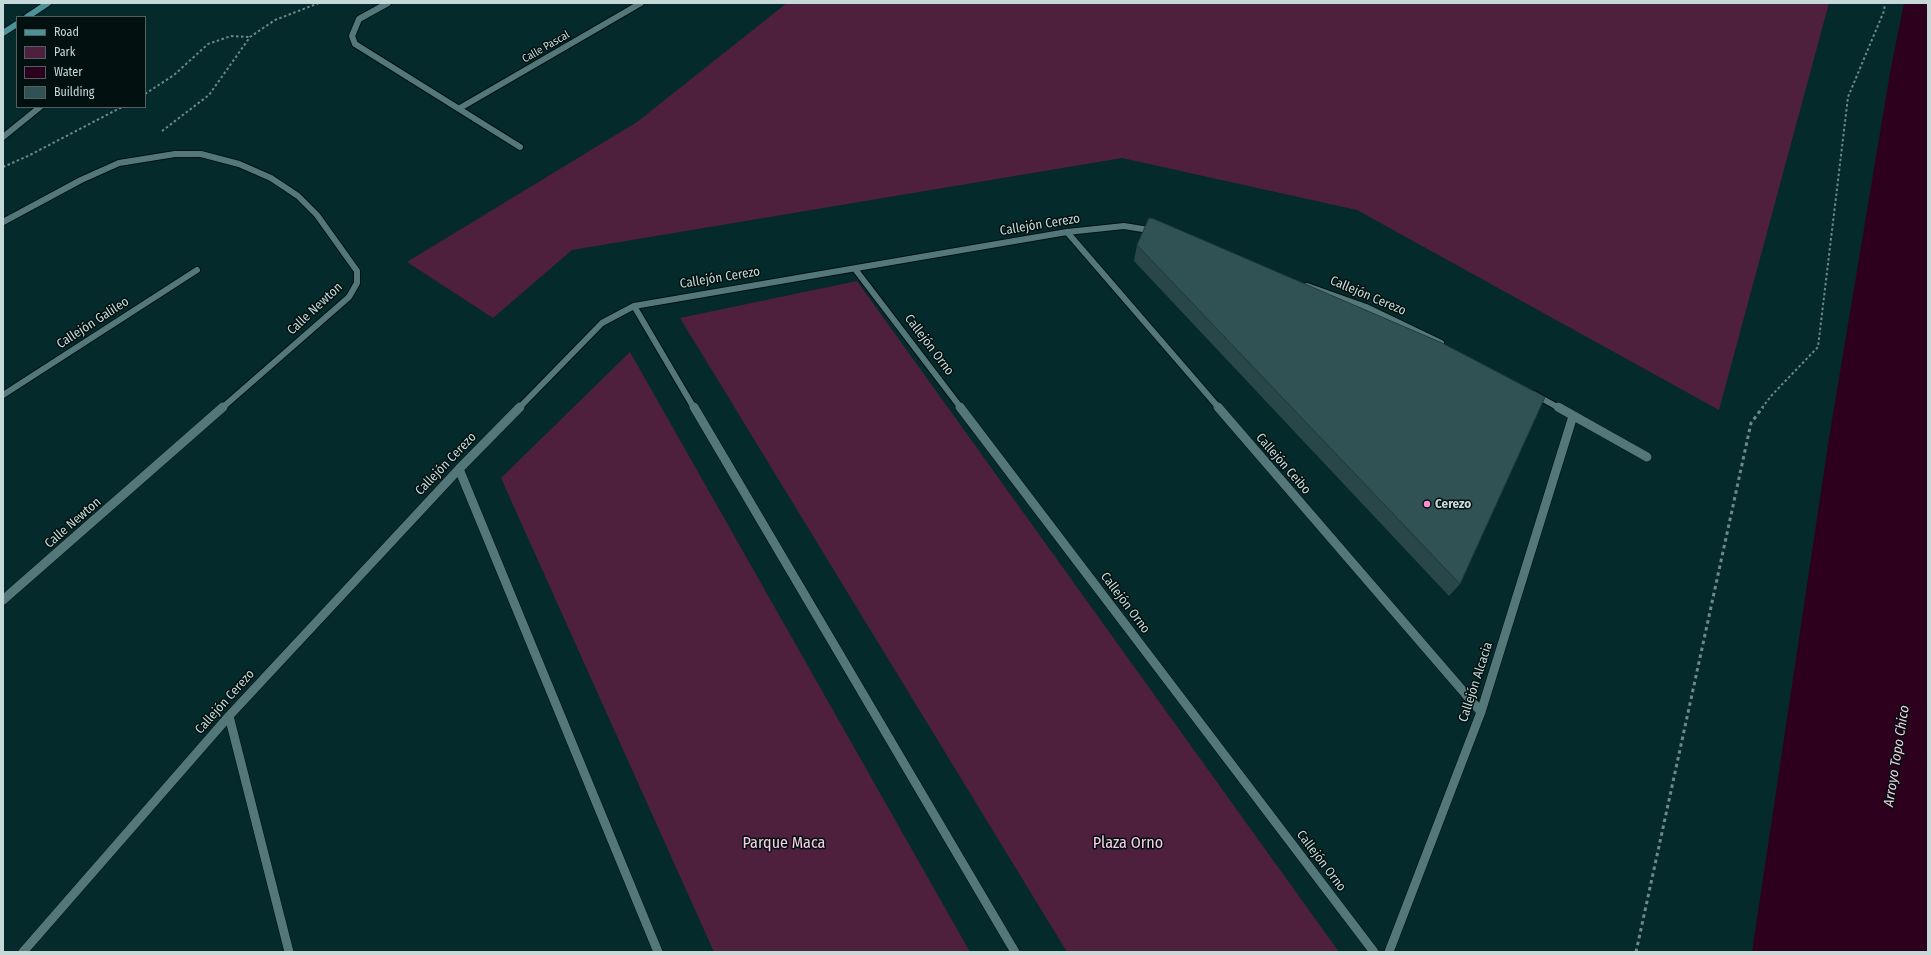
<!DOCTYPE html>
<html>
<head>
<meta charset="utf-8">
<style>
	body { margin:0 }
	#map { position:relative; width:1931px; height:955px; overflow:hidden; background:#052a2c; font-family:"Fira Sans Condensed",sans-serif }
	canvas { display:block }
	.frame { position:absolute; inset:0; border:4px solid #c6d9d9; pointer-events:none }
	.legend { position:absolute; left:16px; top:16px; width:130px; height:92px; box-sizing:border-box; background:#031010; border:1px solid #516060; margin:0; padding:5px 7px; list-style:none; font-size:12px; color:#c6d9d9 }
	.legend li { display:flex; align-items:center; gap:8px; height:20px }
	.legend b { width:20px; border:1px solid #516060 }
</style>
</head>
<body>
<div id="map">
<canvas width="1931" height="955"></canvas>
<div class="frame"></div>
<ul class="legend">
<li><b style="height:5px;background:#4d9296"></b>Road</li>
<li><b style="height:11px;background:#4e203d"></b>Park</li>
<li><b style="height:11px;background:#2d001e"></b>Water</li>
<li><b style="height:11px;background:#305254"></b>Building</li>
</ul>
</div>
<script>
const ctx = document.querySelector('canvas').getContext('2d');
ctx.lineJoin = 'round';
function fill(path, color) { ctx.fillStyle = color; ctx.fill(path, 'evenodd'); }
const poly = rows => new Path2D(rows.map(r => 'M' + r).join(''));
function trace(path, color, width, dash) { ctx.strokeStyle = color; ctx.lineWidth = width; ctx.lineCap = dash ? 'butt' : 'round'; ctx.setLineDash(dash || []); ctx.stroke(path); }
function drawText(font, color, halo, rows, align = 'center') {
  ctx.font = font + ' "Fira Sans Condensed",sans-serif'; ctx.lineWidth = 3; ctx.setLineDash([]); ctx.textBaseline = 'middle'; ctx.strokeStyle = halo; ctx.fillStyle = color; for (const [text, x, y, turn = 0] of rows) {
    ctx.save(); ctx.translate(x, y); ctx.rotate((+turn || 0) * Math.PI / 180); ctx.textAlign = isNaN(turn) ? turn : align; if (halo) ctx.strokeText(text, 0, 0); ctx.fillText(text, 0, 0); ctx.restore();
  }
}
const green = poly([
	[787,3,1829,3,1719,410,1357,210,1122,158,572,250,493,318,407,262,637,122],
	[857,281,1339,952,1067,952,680,318],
	[630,352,970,952,714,952,501,478]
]);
const water = poly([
	[1904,3,1928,3,1928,952,1752,952,1829,438,1890,73]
]);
const pathFar1 = poly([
	[145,94,174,75,208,44,231,36,249,37],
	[162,131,209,95,250,37,275,20,319,3],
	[3,167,28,156,122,107],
	[1762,408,1771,396,1818,347,1848,97,1884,11,1885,3]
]);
const path = poly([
	[1636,952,1751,423,1763,407]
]);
const streetFar1 = poly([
	[388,3,359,19,352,36,355,44,520,147],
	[460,108,641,3],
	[3,137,40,107],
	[3,222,81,180,119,163,175,154,201,154,239,164,271,178,298,196,317,215,357,271,357,283,349,297,222,408],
	[1067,232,1219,408],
	[855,269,961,408],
	[1307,286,1366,307,1441,343],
	[634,306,694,408],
	[1534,394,1559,408],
	[3,395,197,270],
	[519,408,602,323,634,306,1067,232,1124,226,1155,231]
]);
const street = poly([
	[694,407,1015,952],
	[960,407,1374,952],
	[1218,407,1481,712],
	[1558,407,1647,457],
	[459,469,658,952],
	[3,600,223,407],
	[229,716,289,952],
	[23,952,229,716,459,469,520,407],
	[1389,952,1481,712,1573,416]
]);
const secondary = poly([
	[27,17,48,3],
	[3,33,17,24]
]);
const wall = poly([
	[1137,245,1460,584,1449,596,1134,261]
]);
const building = poly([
	[1149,218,1154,219,1442,343,1545,397,1460,584,1137,245,1149,218]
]);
const markers = [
	[1427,504,4,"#f790cd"]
];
const farStreetnames = [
	["Calle Pascal",546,47,-30]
];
const streetNames = [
	["Callejón Cerezo",1040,225,-9],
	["Callejón Cerezo",720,278,-9],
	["Callejón Cerezo",1368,296,23],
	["Calle Newton",315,309,-43],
	["Callejón Galileo",93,323,-33],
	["Callejón Orno",929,345,53],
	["Callejón Cerezo",446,464,-46],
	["Callejón Ceibo",1283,464,49],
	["Calle Newton",73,523,-41],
	["Callejón Orno",1125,603,53],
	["Callejón Alcacia",1476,682,-72],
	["Callejón Cerezo",225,702,-48],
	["Callejón Orno",1321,861,53]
];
const poiNames = [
	["Cerezo",1435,504]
];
const waterNames = [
	["Arroyo Topo Chico",1897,756,-81]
];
const nearParknames = [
	["Parque Maca",784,844],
	["Plaza Orno",1128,844]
];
fill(green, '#4e203d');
fill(water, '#2d001e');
trace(streetFar1, '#001113', 8);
trace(street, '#001113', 10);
trace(secondary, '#001113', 8);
trace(pathFar1, '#6e898a', 2, [2.5, 2.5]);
trace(path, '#6e898a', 3, [3.5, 3.5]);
trace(streetFar1, '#547779', 6);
trace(street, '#547779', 9);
trace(secondary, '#4d9296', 6);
fill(wall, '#294748');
fill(building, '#305254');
trace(building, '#22393b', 1);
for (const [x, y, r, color] of markers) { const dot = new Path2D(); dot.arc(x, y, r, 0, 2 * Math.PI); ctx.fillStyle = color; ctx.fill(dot); trace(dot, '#031010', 1.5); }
drawText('11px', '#c6d9d9', '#031010', farStreetnames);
drawText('13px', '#c6d9d9', '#031010', streetNames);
drawText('bold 13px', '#c6d9d9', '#031010', poiNames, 'left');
drawText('italic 14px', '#f6cce3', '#031010', waterNames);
drawText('16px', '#f8cee5', '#031010', nearParknames);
</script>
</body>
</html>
